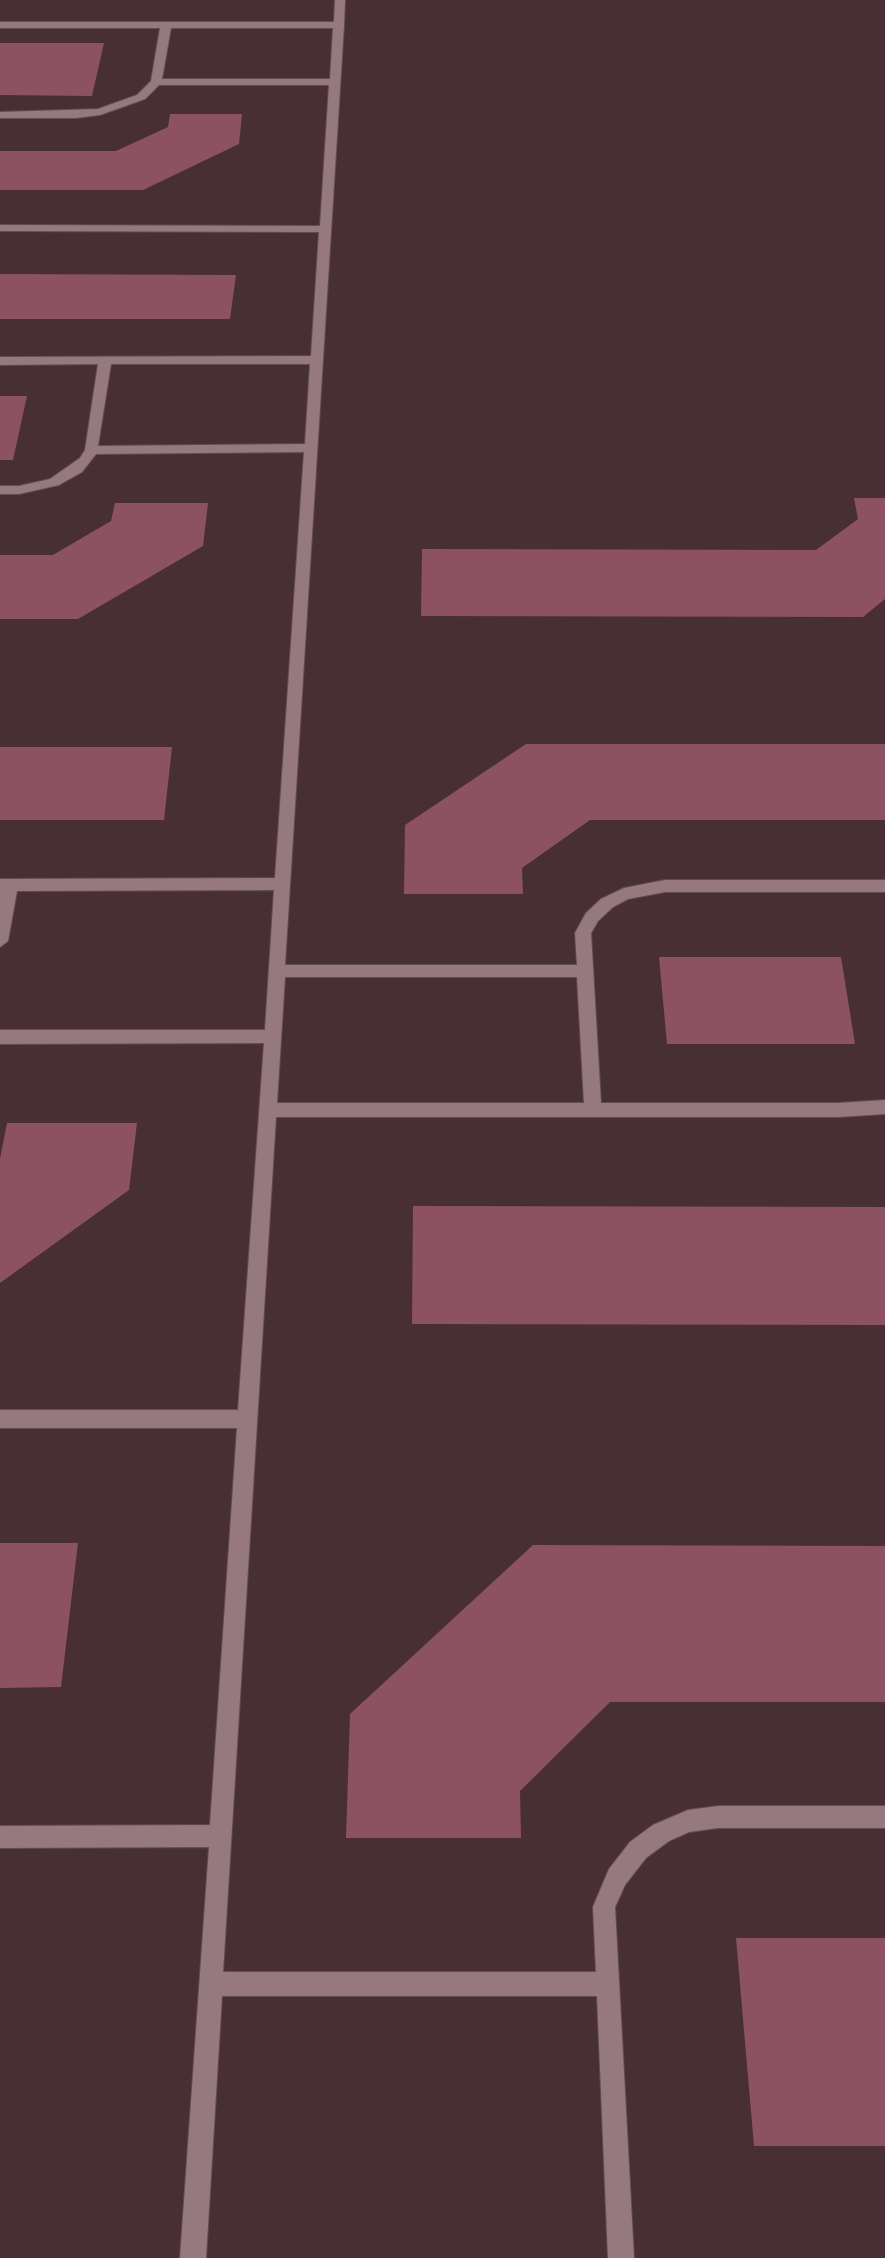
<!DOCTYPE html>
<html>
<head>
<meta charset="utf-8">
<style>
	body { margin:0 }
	canvas { display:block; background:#472f35 }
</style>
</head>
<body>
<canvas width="885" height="2258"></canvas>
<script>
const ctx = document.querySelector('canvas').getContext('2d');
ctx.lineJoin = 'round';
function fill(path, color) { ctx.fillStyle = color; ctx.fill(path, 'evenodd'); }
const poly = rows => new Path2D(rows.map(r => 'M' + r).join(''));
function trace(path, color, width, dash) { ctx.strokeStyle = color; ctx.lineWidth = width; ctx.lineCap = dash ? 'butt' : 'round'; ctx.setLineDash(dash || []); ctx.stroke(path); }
const building = poly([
	[0,43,104,43,92,96,0,95],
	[170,114,242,114,239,144,143,190,0,190,0,151,116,151,168,127],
	[0,274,236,275,230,319,0,319],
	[0,396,27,396,13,460,0,460],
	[854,498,885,498,885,599,863,617,421,616,422,549,816,550,858,519],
	[115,503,208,503,203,546,78,619,0,619,0,555,53,555,111,521],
	[526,744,885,744,885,820,590,820,522,868,523,894,404,894,405,825],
	[0,747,172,747,164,820,0,820],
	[659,957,841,957,855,1044,667,1044],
	[7,1123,137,1123,129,1190,0,1283,0,1159],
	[413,1206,885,1207,885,1325,412,1324],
	[0,1543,78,1543,61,1687,0,1688],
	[533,1545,885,1546,885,1702,610,1702,520,1791,521,1838,346,1838,350,1714],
	[736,1938,885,1938,885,2146,754,2146]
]);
const minor = poly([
	[335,0,345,0,344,25,285,965,577,965,575,933,586,913,601,899,624,888,665,880,885,880,885,892,665,892,628,899,613,907,598,921,591,933,601,1103,838,1103,885,1100,885,1114,838,1117,276,1117,223,1972,596,1972,593,1907,609,1869,630,1842,653,1825,688,1810,718,1806,885,1806,885,1828,718,1828,689,1832,669,1841,646,1858,625,1885,615,1907,634,2258,608,2258,597,1996,222,1996,206,2258,180,2258,209,1847,0,1848,0,1826,210,1825,237,1428,0,1428,0,1410,238,1410,264,1043,0,1044,0,1030,265,1030,274,890,17,891,8,941,0,947,0,879,275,878,304,452,96,454,82,472,59,485,19,494,0,494,0,486,19,486,50,479,80,458,85,450,98,364,0,365,0,357,311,356,319,232,0,231,0,225,320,226,329,85,159,85,145,99,100,115,76,118,0,118,0,112,98,109,137,95,151,81,160,28,0,28,0,22,334,22,335,0],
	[171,28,333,28,330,79,162,79,171,28],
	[111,364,310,364,305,444,98,446,111,364],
	[285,977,577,977,584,1103,277,1103,285,977]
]);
fill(building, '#8c5261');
trace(minor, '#624d52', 2);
fill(minor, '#96797f');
</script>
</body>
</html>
